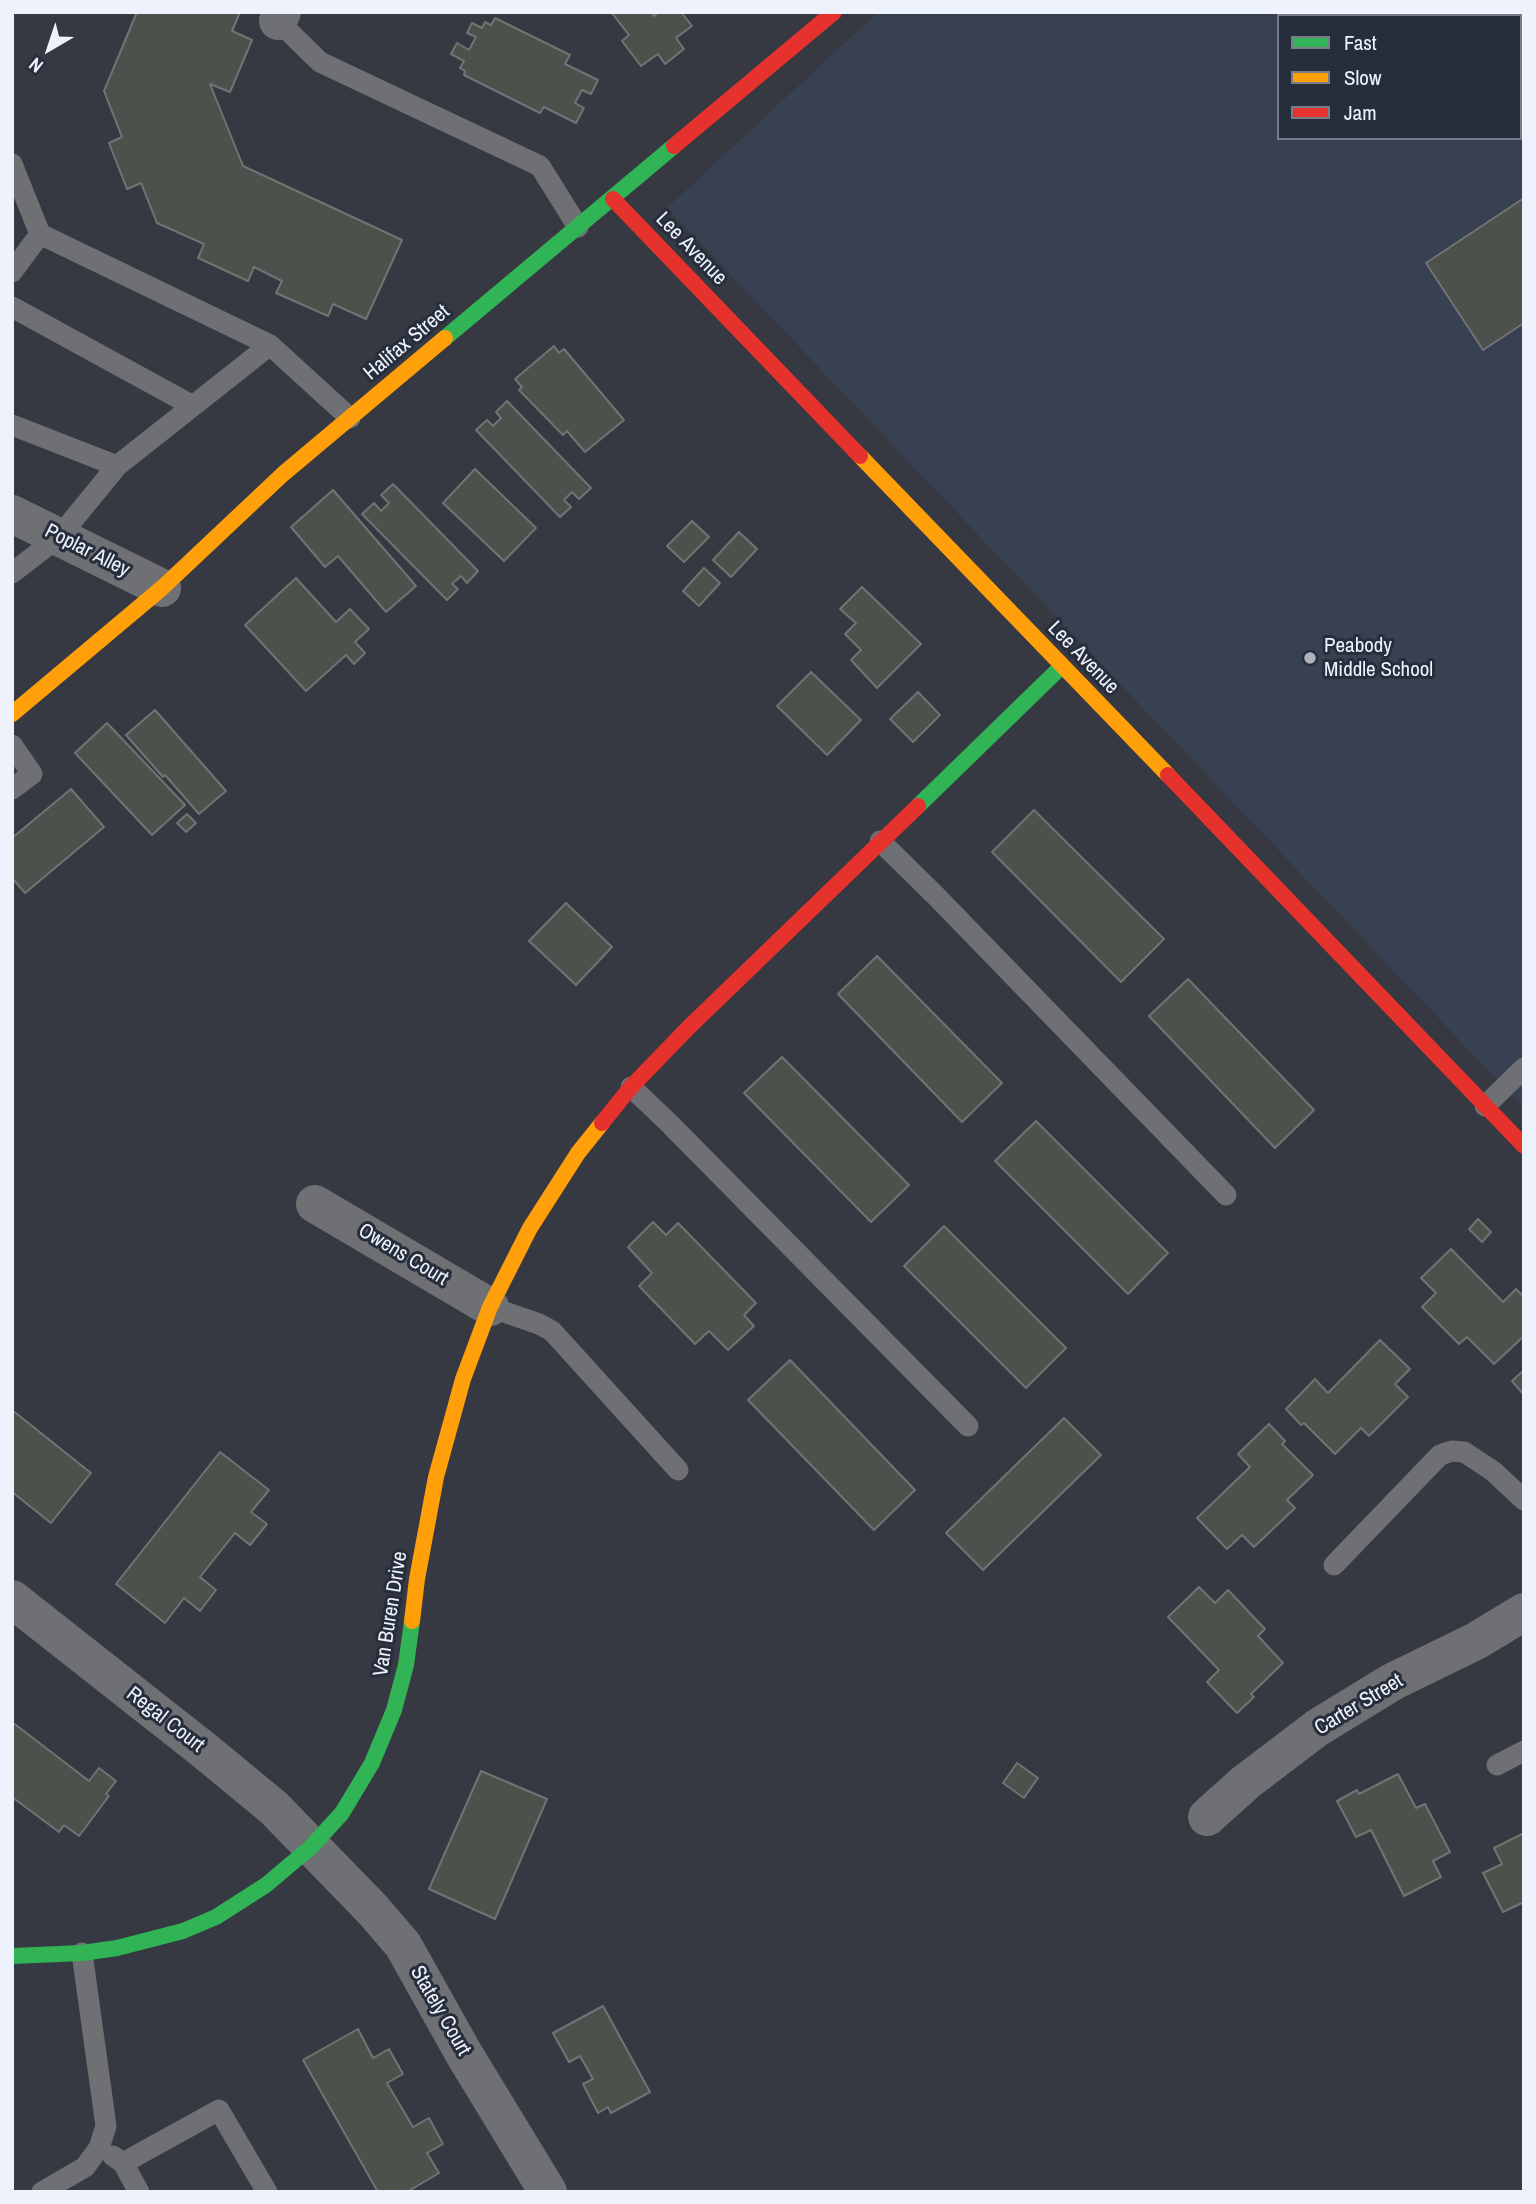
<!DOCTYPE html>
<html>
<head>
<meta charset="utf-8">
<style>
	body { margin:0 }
	#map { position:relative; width:1536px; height:2204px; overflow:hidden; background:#363941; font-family:"Archivo Narrow",sans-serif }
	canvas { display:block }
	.frame { position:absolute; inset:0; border:14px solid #eef2fc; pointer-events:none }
	.legend { position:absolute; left:1277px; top:14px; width:245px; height:126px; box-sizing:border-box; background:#272e3b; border:2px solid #777c88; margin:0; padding:9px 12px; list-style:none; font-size:21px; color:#eef2fc }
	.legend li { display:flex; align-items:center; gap:14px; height:35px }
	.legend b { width:35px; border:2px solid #777c88 }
	.north { position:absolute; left:14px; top:14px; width:70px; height:70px; -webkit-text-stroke:5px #272e3b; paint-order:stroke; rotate:219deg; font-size:19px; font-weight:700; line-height:28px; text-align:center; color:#eef2fc }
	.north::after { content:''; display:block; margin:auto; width:24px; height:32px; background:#eef2fc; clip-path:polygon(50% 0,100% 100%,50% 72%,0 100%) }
</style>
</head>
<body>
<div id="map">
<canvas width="1536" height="2204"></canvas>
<div class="frame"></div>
<ul class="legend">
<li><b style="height:9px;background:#30b455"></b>Fast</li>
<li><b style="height:9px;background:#ff9f0a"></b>Slow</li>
<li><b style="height:9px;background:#e5322d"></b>Jam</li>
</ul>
<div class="north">N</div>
</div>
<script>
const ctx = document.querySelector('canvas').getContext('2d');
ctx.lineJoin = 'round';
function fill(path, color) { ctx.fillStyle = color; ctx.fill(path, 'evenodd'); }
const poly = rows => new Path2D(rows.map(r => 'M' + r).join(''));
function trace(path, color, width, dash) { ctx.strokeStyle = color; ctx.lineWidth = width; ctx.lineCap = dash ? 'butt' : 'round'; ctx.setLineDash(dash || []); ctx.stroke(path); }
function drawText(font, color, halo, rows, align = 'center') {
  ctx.font = font + ' "Archivo Narrow",sans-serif'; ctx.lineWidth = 6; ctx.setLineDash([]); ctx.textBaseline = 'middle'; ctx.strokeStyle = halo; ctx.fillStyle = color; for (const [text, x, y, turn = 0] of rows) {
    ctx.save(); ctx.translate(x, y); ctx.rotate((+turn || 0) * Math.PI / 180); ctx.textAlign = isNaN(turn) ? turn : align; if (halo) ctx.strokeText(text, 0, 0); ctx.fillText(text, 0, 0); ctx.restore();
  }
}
const built = poly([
	[878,12,1524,12,1524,1108,667,208],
	[1279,16,1520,16,1520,138,1279,138]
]);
const building = poly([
	[137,12,240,12,232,31,252,40,230,92,210,84,243,166,402,240,366,319,333,304,328,316,276,293,282,281,254,267,248,281,198,258,204,244,157,223,141,183,127,189,109,143,122,137,104,91,137,12],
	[611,12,652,12,654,16,659,12,681,12,692,26,676,38,684,49,665,64,658,54,641,66,622,41,629,35,611,12],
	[495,18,570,55,565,64,598,80,591,94,582,90,575,103,584,108,576,123,544,107,540,113,464,75,465,71,460,68,464,61,451,54,457,43,469,50,476,37,467,33,472,23,482,28,485,22,491,25,495,18],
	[1524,198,1524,323,1483,350,1426,263,1524,198],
	[554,346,559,353,564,349,624,420,585,452,567,431,563,435,519,390,522,387,515,379,554,346],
	[507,401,591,488,579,499,572,492,564,500,571,507,560,517,476,430,487,420,493,426,501,418,496,412,507,401],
	[475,469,536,528,504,561,443,503,475,469],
	[393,484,478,571,467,583,461,576,452,584,458,589,447,600,362,514,374,503,381,511,389,503,381,495,393,484],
	[333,490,416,586,386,612,338,556,325,567,291,527,333,490],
	[692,521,709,537,684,562,667,546,692,521],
	[739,532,757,549,731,577,713,560,739,532],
	[704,568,720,583,699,606,683,591,704,568],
	[296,578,336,622,350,609,369,629,355,642,365,653,354,664,346,655,306,691,245,625,296,578],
	[862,587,921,644,877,688,851,660,861,650,845,634,856,623,840,609,862,587],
	[811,672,861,720,827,755,777,706,811,672],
	[918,692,940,715,913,742,890,719,918,692],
	[155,710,226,791,199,814,165,775,163,777,126,735,155,710],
	[107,723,185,805,152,835,75,753,107,723],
	[71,789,104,827,25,893,12,878,12,838,71,789],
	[1034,810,1164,939,1121,982,992,852,1034,810],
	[187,814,196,823,186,832,177,823,187,814],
	[566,903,612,947,576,985,529,941,566,903],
	[877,956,1002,1083,962,1122,838,994,877,956],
	[1188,979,1314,1110,1275,1148,1149,1016,1188,979],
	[782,1057,909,1185,871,1222,744,1093,782,1057],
	[1036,1121,1168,1253,1128,1294,995,1161,1036,1121],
	[1478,1219,1491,1232,1482,1242,1469,1229,1478,1219],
	[653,1222,666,1235,678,1223,756,1303,744,1315,754,1326,728,1350,709,1331,695,1344,639,1286,652,1273,628,1247,653,1222],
	[944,1226,1066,1348,1026,1388,904,1266,944,1226],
	[1451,1249,1503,1302,1516,1289,1524,1297,1524,1336,1494,1364,1467,1337,1459,1344,1422,1307,1436,1293,1421,1278,1451,1249],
	[1380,1340,1410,1369,1395,1384,1408,1397,1369,1436,1361,1428,1335,1454,1304,1423,1301,1425,1286,1409,1315,1379,1328,1393,1380,1340],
	[790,1360,915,1490,874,1530,748,1400,790,1360],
	[1524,1370,1524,1395,1512,1381,1524,1370],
	[12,1410,91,1473,51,1523,12,1492,12,1410],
	[1064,1418,1101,1455,983,1570,946,1533,1064,1418],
	[1269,1424,1285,1441,1282,1444,1313,1475,1287,1500,1295,1508,1254,1547,1242,1535,1227,1549,1197,1518,1250,1467,1238,1454,1269,1424],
	[220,1452,269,1490,251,1512,267,1524,250,1545,235,1533,200,1577,216,1590,200,1611,184,1598,165,1623,116,1584,220,1452],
	[1199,1587,1215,1603,1228,1590,1265,1629,1258,1636,1283,1663,1251,1694,1254,1697,1237,1713,1207,1682,1219,1670,1168,1617,1199,1587],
	[12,1722,89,1781,99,1768,116,1781,106,1794,109,1796,79,1836,64,1825,59,1832,12,1797,12,1722],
	[1017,1763,1038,1778,1024,1798,1003,1783,1017,1763],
	[481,1771,547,1799,495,1919,429,1889,481,1771],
	[1398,1774,1416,1808,1425,1804,1450,1852,1433,1861,1441,1877,1404,1896,1371,1830,1356,1837,1337,1801,1357,1790,1359,1794,1398,1774],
	[1524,1833,1524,1902,1503,1912,1483,1873,1502,1864,1494,1848,1524,1833],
	[603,2006,650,2092,611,2113,608,2107,598,2113,583,2084,593,2079,580,2056,569,2062,553,2033,603,2006],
	[358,2029,373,2058,389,2049,403,2074,387,2083,413,2127,429,2118,443,2144,427,2153,439,2173,407,2192,378,2192,303,2060,358,2029]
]);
const lane = poly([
	[278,21,320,62,540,166,578,227],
	[12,164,40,234,270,345,350,418],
	[12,272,40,234],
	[12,307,193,406],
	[12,425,117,466,270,345],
	[12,573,59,537,117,466],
	[12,745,32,774,12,789],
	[880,841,936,896,1226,1195],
	[631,1087,670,1124,968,1426],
	[1485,1106,1524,1068],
	[490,1307,539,1324,552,1331,678,1470],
	[1334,1565,1440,1455,1452,1451,1464,1452,1493,1471,1524,1500],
	[1497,1765,1524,1751],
	[113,2156,123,2163,139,2192],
	[123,2163,219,2110,267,2192],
	[42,2192,85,2167,99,2148,106,2126,82,1953]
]);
const street = poly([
	[278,21,282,12],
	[12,514,162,588],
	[315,1204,490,1307],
	[12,1599,205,1751,274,1808,373,1910,403,1945,464,2054,548,2192],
	[1207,1817,1246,1782,1317,1728,1392,1682,1476,1641,1524,1612]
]);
const fast = poly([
	[445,338,674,146],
	[918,806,1062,666],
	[12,1956,82,1953,117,1948,183,1931,216,1917,266,1885,311,1847,342,1813,372,1763,394,1710,406,1665,412,1621]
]);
const slow = poly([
	[860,456,1168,775],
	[12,714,162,588,283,474,445,338],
	[412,1621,417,1579,436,1477,463,1379,490,1307,530,1228,578,1153,602,1123]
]);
const jam = poly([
	[674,146,834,12],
	[613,199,860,456],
	[1168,775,1524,1146],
	[602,1123,631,1087,688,1028,918,806]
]);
const markers = [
	[1310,658,7,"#aeb1bb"]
];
const streetNames = [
	["Lee Avenue",691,249,46],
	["Halifax Street",407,343,-40],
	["Poplar Alley",87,551,27],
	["Lee Avenue",1083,658,46],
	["Owens Court",403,1255,31],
	["Van Buren Drive",391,1614,-81],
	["Carter Street",1359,1705,-31],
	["Regal Court",165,1720,38],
	["Stately Court",440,2011,60]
];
const poiNames = [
	["Peabody",1324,646],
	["Middle School",1324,670]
];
fill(built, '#384152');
fill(building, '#4d514b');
trace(building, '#717374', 2);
trace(lane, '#6f7073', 21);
trace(street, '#6f7073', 38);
trace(fast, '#30b455', 16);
trace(slow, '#ff9f0a', 16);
trace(jam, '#e5322d', 16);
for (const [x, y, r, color] of markers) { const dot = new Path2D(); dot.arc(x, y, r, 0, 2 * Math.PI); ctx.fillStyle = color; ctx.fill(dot); trace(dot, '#272e3b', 2.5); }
drawText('21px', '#eef2fc', '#272e3b', streetNames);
drawText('21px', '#eef2fc', '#272e3b', poiNames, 'left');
</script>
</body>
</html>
